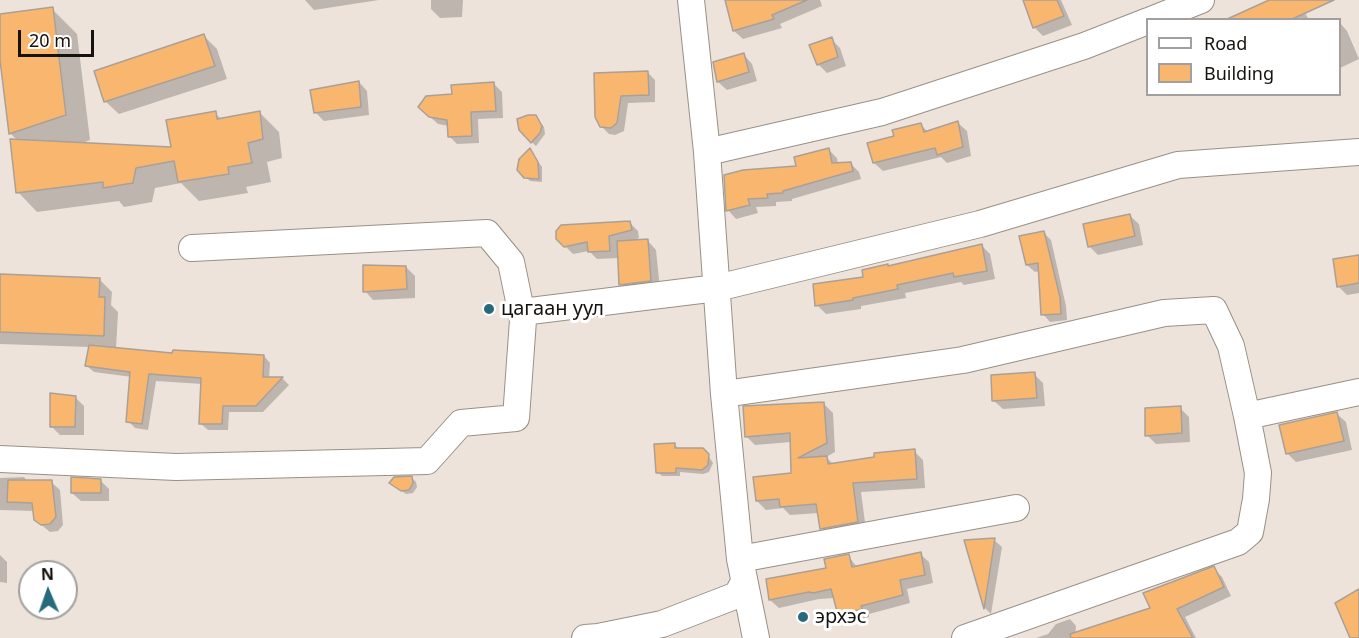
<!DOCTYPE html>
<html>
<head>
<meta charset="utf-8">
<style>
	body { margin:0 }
	#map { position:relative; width:1359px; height:638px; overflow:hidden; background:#ede3da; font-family:"Noto Sans",sans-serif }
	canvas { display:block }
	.legend { position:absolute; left:1146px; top:18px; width:195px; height:78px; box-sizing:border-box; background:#fff; border:2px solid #a1a09f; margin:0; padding:8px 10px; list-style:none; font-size:18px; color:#15120f }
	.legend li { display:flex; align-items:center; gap:12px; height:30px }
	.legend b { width:30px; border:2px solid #a1a09f }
	.north { position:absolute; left:18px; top:560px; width:60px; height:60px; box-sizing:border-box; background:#fff; border:2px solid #a1a09f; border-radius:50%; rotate:358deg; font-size:16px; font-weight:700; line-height:24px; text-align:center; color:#15120f }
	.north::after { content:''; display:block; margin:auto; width:21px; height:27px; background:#266b7b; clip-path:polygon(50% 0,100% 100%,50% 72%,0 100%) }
	.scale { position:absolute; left:18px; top:30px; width:76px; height:27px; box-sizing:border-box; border:3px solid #15120f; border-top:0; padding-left:8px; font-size:18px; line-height:21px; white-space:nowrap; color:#15120f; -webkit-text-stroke:4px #fff; paint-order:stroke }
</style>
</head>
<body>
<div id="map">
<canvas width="1359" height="638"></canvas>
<ul class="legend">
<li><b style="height:8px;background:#fff"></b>Road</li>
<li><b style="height:16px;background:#f9b66e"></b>Building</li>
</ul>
<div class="north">N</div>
<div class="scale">20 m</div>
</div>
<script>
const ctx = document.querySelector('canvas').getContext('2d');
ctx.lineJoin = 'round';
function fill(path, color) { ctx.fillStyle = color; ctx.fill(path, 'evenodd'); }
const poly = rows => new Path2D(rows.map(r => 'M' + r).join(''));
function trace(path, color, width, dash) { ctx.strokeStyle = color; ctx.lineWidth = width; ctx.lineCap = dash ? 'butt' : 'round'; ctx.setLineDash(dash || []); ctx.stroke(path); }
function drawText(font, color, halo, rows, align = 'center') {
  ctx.font = font + ' "Noto Sans",sans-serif'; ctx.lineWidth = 6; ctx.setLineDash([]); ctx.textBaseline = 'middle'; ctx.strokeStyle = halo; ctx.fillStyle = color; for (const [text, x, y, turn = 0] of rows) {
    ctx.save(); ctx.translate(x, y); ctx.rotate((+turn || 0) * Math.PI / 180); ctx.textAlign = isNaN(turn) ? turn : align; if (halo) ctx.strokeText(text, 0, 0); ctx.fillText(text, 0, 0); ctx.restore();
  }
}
const shadow = poly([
	[305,0,379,0,314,10],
	[431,0,463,0,462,17,440,18,431,9],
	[727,0,820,0,822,6,780,24,782,28,743,39,734,31],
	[1025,0,1061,0,1072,25,1043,36,1034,27],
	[1272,0,1287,0,1304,11,1309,20,1264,20],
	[52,9,77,34,90,140,80,144,173,149,215,113,222,120,260,113,279,132,282,158,267,162,271,182,246,187,248,193,199,201,181,183,155,188,152,202,124,207,119,201,37,212,18,192,18,141,10,133,0,48,0,15],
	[1340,23,1347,31,1359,59,1340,68],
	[204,36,217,49,227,79,119,114,106,102,96,72],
	[831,39,840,48,846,66,827,73,818,64],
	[744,55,752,64,757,81,727,90,718,82],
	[647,72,655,80,655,102,628,103,624,131,615,135,609,134,601,126,596,75],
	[359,82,367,91,369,115,324,121,315,112],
	[494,84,502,92,503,118,478,119,479,143,457,144,449,136,449,126,438,124,428,115,453,95],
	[535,116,544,127,545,134,536,146,522,133],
	[958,123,967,131,971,156,947,163,941,157,883,171,874,163,895,137,921,125,928,132],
	[828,149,837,158,838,164,850,163,859,172,861,179,792,199,792,201,776,202,776,206,756,207,758,213,736,219,728,210],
	[530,150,542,167,542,182,530,181,518,169],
	[1130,216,1139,224,1143,245,1098,255,1089,246],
	[630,223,638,231,639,238,631,241,648,241,656,250,660,289,629,293,621,284,619,258,597,259,589,251,573,254,557,238],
	[1044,233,1051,240,1066,306,1067,320,1050,322,1043,314,1040,271,1035,272,1027,265],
	[982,246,990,254,995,279,964,285,961,282,905,293,906,298,861,306,861,309,826,314,817,305,889,268],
	[1359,257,1359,293,1347,295,1338,286],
	[406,267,415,276,415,298,373,300,365,291],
	[0,276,99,279,112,292,111,305,118,312,116,349,174,355,264,356,270,363,269,379,283,379,289,385,263,412,229,412,228,430,208,430,201,424,202,384,156,381,148,430,135,428,128,421,132,377,94,372,87,366,90,347,0,344],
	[1034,374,1043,383,1045,406,1003,409,994,401],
	[75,397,84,406,84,435,60,435,51,426],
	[824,404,833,413,835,452,826,457,834,465,914,451,923,460,925,488,861,492,866,530,830,537,821,528,819,513,790,515,783,508,766,510,757,501,792,474,791,442,755,445,746,436],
	[1180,408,1189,417,1190,442,1156,444,1147,435],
	[1337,414,1346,422,1352,450,1296,462,1287,453],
	[675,445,679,449,707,454,713,463,709,472,703,474,680,472,680,476,662,476,658,472],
	[24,477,28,482,51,482,60,490,63,525,58,531,50,532,44,527,35,519,34,511,0,510,0,478],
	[412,478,416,482,417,487,413,493,406,494,391,483],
	[100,480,109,489,109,501,81,501,72,493],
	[994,540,1002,547,991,614,985,608,966,541],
	[920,554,929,562,933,583,907,589,910,603,869,614,869,617,847,622,839,614,835,598,819,599,779,608,770,600,828,569,848,556,857,567],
	[0,555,7,562,7,583,0,582],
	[1213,568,1222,577,1231,596,1185,617,1196,638,1174,638,1155,615],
	[1070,619,1076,626,1075,638,1036,638,1048,634,1056,624]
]);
const building = poly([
	[725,0,807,0,772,15,774,19,733,31,725,0],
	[1023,0,1057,0,1064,16,1033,28,1023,0],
	[1269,0,1334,0,1290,20,1225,20,1269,0],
	[53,7,66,115,9,134,0,60,0,14,53,7],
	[204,34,215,66,104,102,94,71,204,34],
	[832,37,838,57,817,65,809,45,832,37],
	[744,53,749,72,717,82,713,62,744,53],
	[648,71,649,95,621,96,617,123,611,128,600,127,595,117,594,73,648,71],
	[359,81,361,107,314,113,310,90,359,81],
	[494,82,496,111,471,112,472,136,448,137,447,120,429,117,418,107,426,96,452,94,451,85,494,82],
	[216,111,217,119,260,111,263,139,248,143,252,163,228,167,229,174,178,182,174,161,136,168,133,183,103,188,103,182,16,193,10,139,171,147,166,120,216,111],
	[528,115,536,115,542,126,540,133,531,143,519,130,517,119,528,115],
	[958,121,963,147,937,155,935,148,873,163,867,143,894,136,892,130,921,123,924,132,958,121],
	[530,148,538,162,539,179,524,178,517,170,519,159,530,148],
	[829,148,832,163,851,162,853,171,783,191,783,193,767,194,768,198,748,199,750,205,726,211,724,175,743,170,796,166,794,157,829,148],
	[1130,214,1135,236,1088,247,1083,224,1130,214],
	[630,221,632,230,609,236,610,251,588,252,587,242,564,247,556,239,556,231,561,225,630,221],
	[1044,231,1060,297,1061,314,1041,315,1038,263,1026,265,1019,236,1044,231],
	[648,239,651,281,619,285,617,241,648,239],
	[982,244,987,271,954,277,953,273,897,285,898,289,853,298,853,300,815,306,813,284,863,277,862,270,888,264,888,266,982,244],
	[1359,255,1359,283,1337,287,1333,259,1359,255],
	[363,265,406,266,407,289,363,292,363,265],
	[0,274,100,278,99,297,105,297,104,336,0,332,0,274],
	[89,345,172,353,173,350,264,355,263,377,283,377,256,406,223,406,222,424,199,424,201,378,149,374,142,424,126,422,130,372,85,366,89,345],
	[1035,372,1037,398,992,401,991,375,1035,372],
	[50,393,76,396,75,427,50,427,50,393],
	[824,402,827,443,798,458,827,456,828,464,874,457,874,453,915,449,917,479,853,483,858,522,820,529,816,504,780,507,779,499,756,501,753,477,791,473,790,433,745,437,743,406,824,402],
	[1181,406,1182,433,1145,436,1145,408,1181,406],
	[1337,412,1344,441,1286,454,1279,425,1337,412],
	[675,443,675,448,703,448,709,454,708,465,702,470,676,468,676,473,656,473,654,444,675,443],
	[412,476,413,483,409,490,401,491,389,483,394,477,412,476],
	[71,477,101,479,101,493,71,493,71,477],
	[8,480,52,480,56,517,50,524,41,525,34,520,32,503,7,502,8,480],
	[995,538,984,609,964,540,995,538],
	[921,552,925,575,900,580,903,595,861,606,862,609,838,615,831,589,813,593,809,592,769,600,766,579,826,568,824,559,849,554,852,567,921,552],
	[1214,566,1224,587,1177,609,1193,638,1071,638,1070,634,1150,608,1143,593,1214,566],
	[1359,589,1359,638,1350,638,1335,603,1359,589]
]);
const minor = poly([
	[691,0,707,152,724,394,740,559,756,638],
	[1151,20,1201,0],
	[707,152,882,112,1084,46,1148,21],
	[522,312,717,288,980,224,1178,165,1359,152],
	[724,394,963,360,1164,313,1214,310,1231,346,1247,416,1359,392],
	[0,459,176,467,427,461,461,423,516,418,523,320,511,262,487,233,192,248],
	[740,559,1016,508],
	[585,638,598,637,662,624,737,595,744,582],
	[965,638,1238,542,1250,532,1256,499,1258,473,1247,416]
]);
const markers = [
	[489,309,6,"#266b7b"],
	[803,617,6,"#266b7b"]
];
const poiNames = [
	["цагаан уул",501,309],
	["эрхэс",815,617]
];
fill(shadow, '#0003');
fill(building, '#f9b66e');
trace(building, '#a9a098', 1.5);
trace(minor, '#989087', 28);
trace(minor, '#fff', 26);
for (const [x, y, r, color] of markers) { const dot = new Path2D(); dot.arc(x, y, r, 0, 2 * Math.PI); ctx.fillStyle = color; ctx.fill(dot); trace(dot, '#fff', 2); }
drawText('20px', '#15120f', '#fff', poiNames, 'left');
</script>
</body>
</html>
